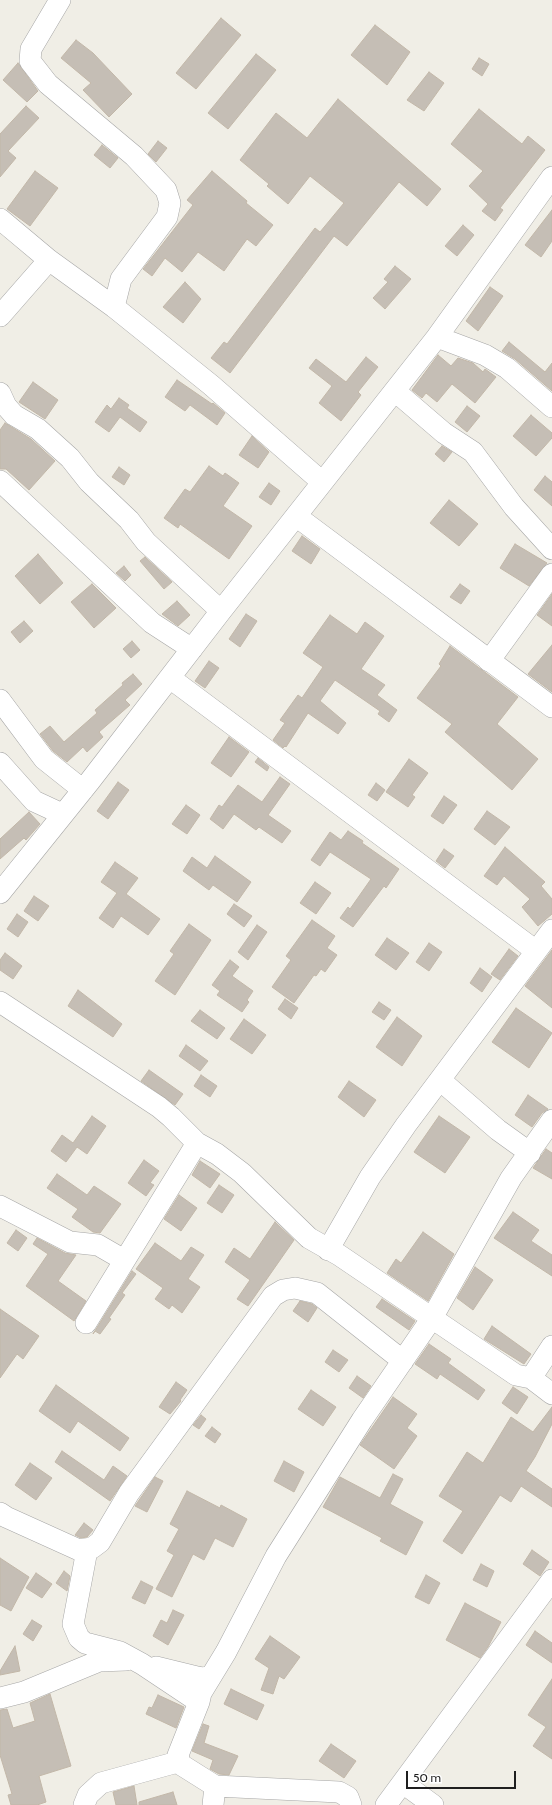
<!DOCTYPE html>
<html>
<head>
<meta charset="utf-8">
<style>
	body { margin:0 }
	#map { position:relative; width:552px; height:1805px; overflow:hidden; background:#f0eee6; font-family:Cabin,sans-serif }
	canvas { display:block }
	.scale { position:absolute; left:406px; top:1771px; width:110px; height:18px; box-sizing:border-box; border:2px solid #1f1f1f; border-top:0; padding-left:5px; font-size:12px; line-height:14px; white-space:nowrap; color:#1f1f1f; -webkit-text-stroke:3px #fff; paint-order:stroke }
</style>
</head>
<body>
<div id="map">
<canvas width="552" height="1805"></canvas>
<div class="scale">50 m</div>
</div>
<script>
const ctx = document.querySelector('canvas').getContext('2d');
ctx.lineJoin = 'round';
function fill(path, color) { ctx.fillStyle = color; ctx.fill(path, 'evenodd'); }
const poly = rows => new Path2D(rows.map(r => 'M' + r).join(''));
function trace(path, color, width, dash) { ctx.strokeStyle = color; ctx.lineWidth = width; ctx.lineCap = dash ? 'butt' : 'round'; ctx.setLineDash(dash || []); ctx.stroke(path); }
const building = poly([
	[221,18,241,35,196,89,176,73,221,18],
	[375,25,410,52,387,85,351,55,375,25],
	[76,40,93,53,132,94,109,117,83,90,91,83,61,58,76,40],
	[256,54,276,70,228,129,208,113,256,54],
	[479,58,489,64,482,76,472,69,479,58],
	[18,63,38,91,27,102,3,80,18,63],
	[429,72,444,83,424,111,407,100,429,72],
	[338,99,441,189,427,206,399,182,347,246,334,236,230,373,211,358,224,342,227,344,315,228,320,232,344,203,310,176,288,204,267,186,269,184,240,160,276,113,307,138,338,99],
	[26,106,39,118,8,151,16,158,0,177,0,134,26,106],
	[479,109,522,144,528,136,545,150,500,208,503,210,495,221,482,211,488,204,469,186,483,171,451,144,479,109],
	[158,141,167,148,156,162,148,154,158,141],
	[102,145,118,158,110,168,94,155,102,145],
	[35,171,58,188,30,226,7,209,35,171],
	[212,171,247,201,246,203,273,225,256,246,247,239,224,271,198,252,182,272,165,258,152,276,143,269,193,205,187,200,212,171],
	[552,210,552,241,541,257,525,245,552,210],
	[463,225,474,235,457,256,445,246,463,225],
	[395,266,411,279,385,309,373,298,388,282,384,279,395,266],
	[185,282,201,299,183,323,163,307,185,282],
	[490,287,503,296,478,331,466,321,490,287],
	[509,342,545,372,552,363,552,391,515,359,502,351,509,342],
	[438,355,451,366,458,358,473,363,483,372,485,369,496,377,475,403,452,384,437,402,426,393,422,398,412,390,438,355],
	[366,357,378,367,358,392,361,395,341,421,319,403,332,386,309,368,316,359,346,382,366,357],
	[177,380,212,404,213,403,225,413,217,425,190,405,185,411,165,397,177,380],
	[33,382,58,400,45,419,19,402,33,382],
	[119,398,129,405,127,408,147,422,140,432,120,417,109,432,95,422,107,405,111,409,119,398],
	[467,406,480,416,467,432,455,422,467,406],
	[531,415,552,433,552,438,536,456,513,436,531,415],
	[5,423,31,439,55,461,29,490,6,469,0,469,0,430,5,423],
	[252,436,269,452,258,468,239,455,252,436],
	[442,446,452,452,444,462,435,454,442,446],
	[209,466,223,476,225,473,239,483,223,506,252,526,229,559,180,524,178,528,164,518,185,489,190,492,209,466],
	[119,467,130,475,124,485,112,477,119,467],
	[545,476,552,482,552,506,534,490,545,476],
	[269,483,280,491,271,505,259,497,269,483],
	[449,500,478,524,459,546,430,523,449,500],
	[302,536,320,549,311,564,292,551,302,536],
	[515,544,547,563,529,586,500,568,515,544],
	[38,554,63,583,40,604,15,576,38,554],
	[145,557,172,582,164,589,140,561,145,557],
	[124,566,131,575,125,581,116,573,124,566],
	[92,584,116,608,94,628,71,602,92,584],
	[460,584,470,591,461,604,450,597,460,584],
	[552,594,552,626,537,615,552,594],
	[177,601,190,615,178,626,162,614,177,601],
	[246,614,257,621,240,647,229,639,246,614],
	[330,615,357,634,365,622,384,636,361,669,385,685,377,695,397,710,389,722,378,714,380,711,335,680,320,701,346,723,338,734,308,713,286,747,285,746,283,748,273,740,285,723,280,720,298,695,302,698,323,667,303,653,330,615],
	[24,621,33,631,20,643,11,632,24,621],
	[132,641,140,650,131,658,123,649,132,641],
	[552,645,552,692,528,674,552,645],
	[450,646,518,697,497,724,538,759,512,790,445,732,452,724,417,698,441,666,439,664,450,646],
	[209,661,219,668,205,688,195,681,209,661],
	[133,674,142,684,125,700,130,705,99,732,103,737,87,752,83,747,67,762,53,751,40,734,50,726,64,742,97,713,95,710,123,685,122,683,133,674],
	[229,737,249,752,231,777,211,763,229,737],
	[258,758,269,767,267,771,255,762,258,758],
	[409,759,428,773,412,795,415,797,408,807,386,792,409,759],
	[280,777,290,784,268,815,291,831,282,843,259,827,256,830,234,814,223,829,210,819,219,805,222,807,238,785,262,802,280,777],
	[118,782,129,790,108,819,97,811,118,782],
	[376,783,385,790,377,801,368,795,376,783],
	[444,796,457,805,443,824,431,816,444,796],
	[186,805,200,815,187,834,172,824,186,805],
	[487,811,510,827,495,845,474,829,487,811],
	[29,812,40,824,26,840,24,838,0,859,0,839,29,812],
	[348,831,363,841,362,843,399,869,386,888,384,886,353,927,340,918,348,907,350,909,371,879,330,852,320,866,311,860,330,832,341,840,348,831],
	[505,847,545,882,541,886,552,899,552,914,538,926,522,907,530,899,504,876,497,885,484,876,505,847],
	[444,849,454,856,445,868,436,861,444,849],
	[215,856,251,882,237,902,213,885,209,890,183,871,192,857,207,868,215,856],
	[115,862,138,878,126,894,160,919,148,935,121,916,113,928,99,918,117,893,101,882,115,862],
	[315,882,331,893,316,914,300,903,315,882],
	[34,896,49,906,38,921,24,911,34,896],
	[234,904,252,916,244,927,227,914,234,904],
	[17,914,28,922,18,937,7,929,17,914],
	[312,920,335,936,327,948,337,955,325,972,321,969,316,976,314,975,294,1003,272,987,291,960,286,956,312,920],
	[189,924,211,940,175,995,155,981,174,954,170,951,189,924],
	[257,925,267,932,248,960,238,952,257,925],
	[387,938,409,953,396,970,375,955,387,938],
	[429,943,442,952,429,971,416,962,429,943],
	[509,949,518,956,500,980,491,974,509,949],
	[552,950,552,1008,525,986,552,950],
	[5,953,22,966,13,979,0,970,0,960,5,953],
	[230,960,239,967,232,976,253,991,247,1000,249,1002,242,1012,217,995,220,991,212,985,230,960],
	[480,968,492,977,482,992,470,983,480,968],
	[78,990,122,1024,113,1037,68,1006,78,990],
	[285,999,298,1008,291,1019,278,1009,285,999],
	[379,1002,391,1010,384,1020,372,1012,379,1002],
	[516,1008,552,1033,529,1068,492,1042,516,1008],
	[200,1010,225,1028,217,1039,191,1021,200,1010],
	[397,1017,422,1036,402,1066,376,1047,397,1017],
	[244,1019,266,1035,252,1054,230,1039,244,1019],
	[186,1045,208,1061,200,1071,179,1056,186,1045],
	[149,1070,183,1094,175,1105,141,1081,149,1070],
	[201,1075,217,1086,210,1097,194,1086,201,1075],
	[349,1081,376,1100,364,1117,338,1097,349,1081],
	[528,1095,548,1109,542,1113,532,1127,515,1115,528,1095],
	[92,1116,106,1126,87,1154,77,1147,66,1162,51,1151,62,1135,73,1143,92,1116],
	[439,1116,470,1137,445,1173,414,1152,439,1116],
	[546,1149,552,1153,552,1179,533,1168,546,1149],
	[144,1160,159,1171,150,1183,154,1185,146,1196,128,1183,144,1160],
	[200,1161,220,1174,210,1188,192,1175,200,1161],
	[57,1174,87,1195,94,1186,121,1204,100,1233,93,1232,72,1217,78,1209,47,1188,57,1174],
	[219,1185,234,1195,222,1213,207,1203,219,1185],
	[179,1195,197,1208,181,1231,164,1219,179,1195],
	[513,1212,539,1230,531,1241,552,1255,552,1276,494,1238,513,1212],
	[275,1222,294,1240,248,1306,237,1299,250,1280,225,1262,234,1248,250,1259,275,1222],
	[16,1230,27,1238,18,1251,7,1243,16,1230],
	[423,1232,454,1254,428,1301,387,1273,396,1259,401,1263,423,1232],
	[37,1238,65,1253,76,1255,58,1281,86,1301,74,1321,26,1286,48,1254,33,1244,37,1238],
	[155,1243,181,1261,191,1247,204,1255,188,1279,200,1287,182,1313,172,1305,169,1309,155,1299,163,1288,136,1269,155,1243],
	[475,1267,493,1280,473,1310,457,1298,475,1267],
	[132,1271,136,1274,122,1293,125,1295,109,1318,111,1319,100,1334,95,1331,93,1334,132,1271],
	[382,1299,415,1321,409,1330,376,1307,382,1299],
	[300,1301,312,1304,317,1308,308,1322,293,1311,300,1301],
	[0,1309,39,1336,23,1359,17,1354,0,1378,0,1309],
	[492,1326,531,1354,524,1364,484,1339,492,1326],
	[429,1344,451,1359,448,1363,485,1390,478,1400,440,1374,437,1379,415,1364,429,1344],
	[333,1350,348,1360,339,1372,325,1362,333,1350],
	[357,1376,371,1386,363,1398,349,1388,357,1376],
	[176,1382,187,1390,180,1400,181,1401,170,1414,159,1407,176,1382],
	[56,1385,129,1438,120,1451,78,1421,70,1433,39,1411,56,1385],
	[513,1387,528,1397,517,1414,502,1403,513,1387],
	[311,1390,336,1407,323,1426,298,1409,311,1390],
	[393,1397,417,1414,407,1428,417,1436,394,1469,360,1445,393,1397],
	[552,1407,552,1424,535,1457,526,1471,552,1489,552,1507,521,1486,511,1502,500,1495,462,1554,443,1541,463,1511,439,1496,467,1452,483,1463,511,1417,533,1432,552,1407],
	[201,1415,206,1419,199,1429,193,1425,201,1415],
	[212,1427,221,1434,215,1443,205,1436,212,1427],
	[62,1451,104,1480,113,1466,127,1476,110,1501,55,1462,62,1451],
	[284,1461,304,1472,294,1492,274,1481,284,1461],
	[30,1463,52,1478,36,1500,15,1485,30,1463],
	[393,1474,403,1479,390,1504,423,1522,406,1555,380,1541,382,1538,323,1507,340,1477,380,1498,393,1474],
	[155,1477,163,1481,147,1512,135,1506,155,1477],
	[187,1491,220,1508,221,1505,247,1519,233,1547,215,1538,204,1560,193,1554,172,1597,156,1589,174,1555,167,1551,179,1529,170,1524,187,1491],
	[84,1523,93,1530,87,1537,81,1538,75,1535,84,1523],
	[532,1550,549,1562,540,1576,523,1564,532,1550],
	[0,1558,29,1577,11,1611,0,1605,0,1558],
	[481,1564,494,1571,487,1587,473,1580,481,1564],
	[64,1571,70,1576,67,1591,56,1583,64,1571],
	[36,1573,52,1584,42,1598,26,1588,36,1573],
	[426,1575,440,1583,429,1604,415,1597,426,1575],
	[141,1581,153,1587,145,1604,132,1598,141,1581],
	[465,1603,501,1622,488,1647,480,1658,446,1640,465,1603],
	[173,1610,184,1615,168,1645,153,1636,161,1620,167,1623,173,1610],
	[32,1620,42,1626,33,1641,23,1634,32,1620],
	[535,1631,552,1643,552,1663,526,1645,535,1631],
	[270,1636,300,1657,284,1679,279,1676,273,1694,261,1690,269,1668,255,1659,270,1636],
	[15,1646,20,1671,0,1675,0,1671,15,1646],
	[552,1679,552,1759,533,1746,546,1727,528,1715,552,1679],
	[231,1689,264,1705,257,1720,224,1704,231,1689],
	[50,1694,71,1766,39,1776,46,1802,37,1805,11,1805,8,1795,12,1794,0,1755,0,1710,7,1709,13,1728,35,1721,30,1703,50,1694],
	[158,1695,184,1707,176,1728,146,1714,149,1707,152,1708,158,1695],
	[203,1724,209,1726,204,1743,238,1756,229,1775,219,1774,210,1769,213,1760,192,1751,203,1724],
	[331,1744,356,1761,344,1778,319,1761,331,1744],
	[134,1786,137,1805,116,1805,113,1792,134,1786],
	[173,1792,177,1805,139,1805,139,1802,173,1792]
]);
const minor = poly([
	[60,0,31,49,30,61,48,84,134,156,166,190,170,203,167,217,121,279,114,307],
	[0,219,49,260,114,307,211,385,322,482],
	[0,316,49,260],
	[437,337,485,355,507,368,552,407],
	[395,391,444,433,473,452,514,507,552,549],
	[0,393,6,406,14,415,38,429,70,458,89,482,129,520,146,542,221,611],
	[0,481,152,623,192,649],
	[296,516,552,707],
	[489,661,552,574],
	[170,678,536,951],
	[0,700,44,759,83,790],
	[0,763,34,801,62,814],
	[0,893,90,781,221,611,437,337,552,177],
	[0,1002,159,1107,171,1117,197,1143,217,1154,242,1173,309,1238,339,1255,516,1375,531,1378,552,1394],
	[440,1080,498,1130,530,1153],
	[0,1206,70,1242,98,1245,124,1260],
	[328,1250,370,1177,406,1125,552,930],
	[86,1323,197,1143],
	[531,1378,552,1346],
	[0,1513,6,1517,79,1550,92,1548,100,1542,129,1493,273,1296,283,1290,295,1288,317,1293,403,1361],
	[87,1550,73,1624,79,1638,85,1643,120,1652,142,1664,199,1702],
	[156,1667,201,1678,210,1677],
	[0,1698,24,1692,99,1661,126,1660],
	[180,1764,178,1755,199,1702,201,1693,226,1652,276,1556,362,1420,432,1318,511,1178,552,1120],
	[403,1783,433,1805],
	[84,1805,88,1795,101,1783,174,1763,180,1764,215,1786,339,1792,348,1797,351,1805],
	[213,1805,215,1786],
	[386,1805,552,1580]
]);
fill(building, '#c5beb5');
trace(building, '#c2b7a8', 1);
trace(minor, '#a6a6a6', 22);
trace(minor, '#fff', 21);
</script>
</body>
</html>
